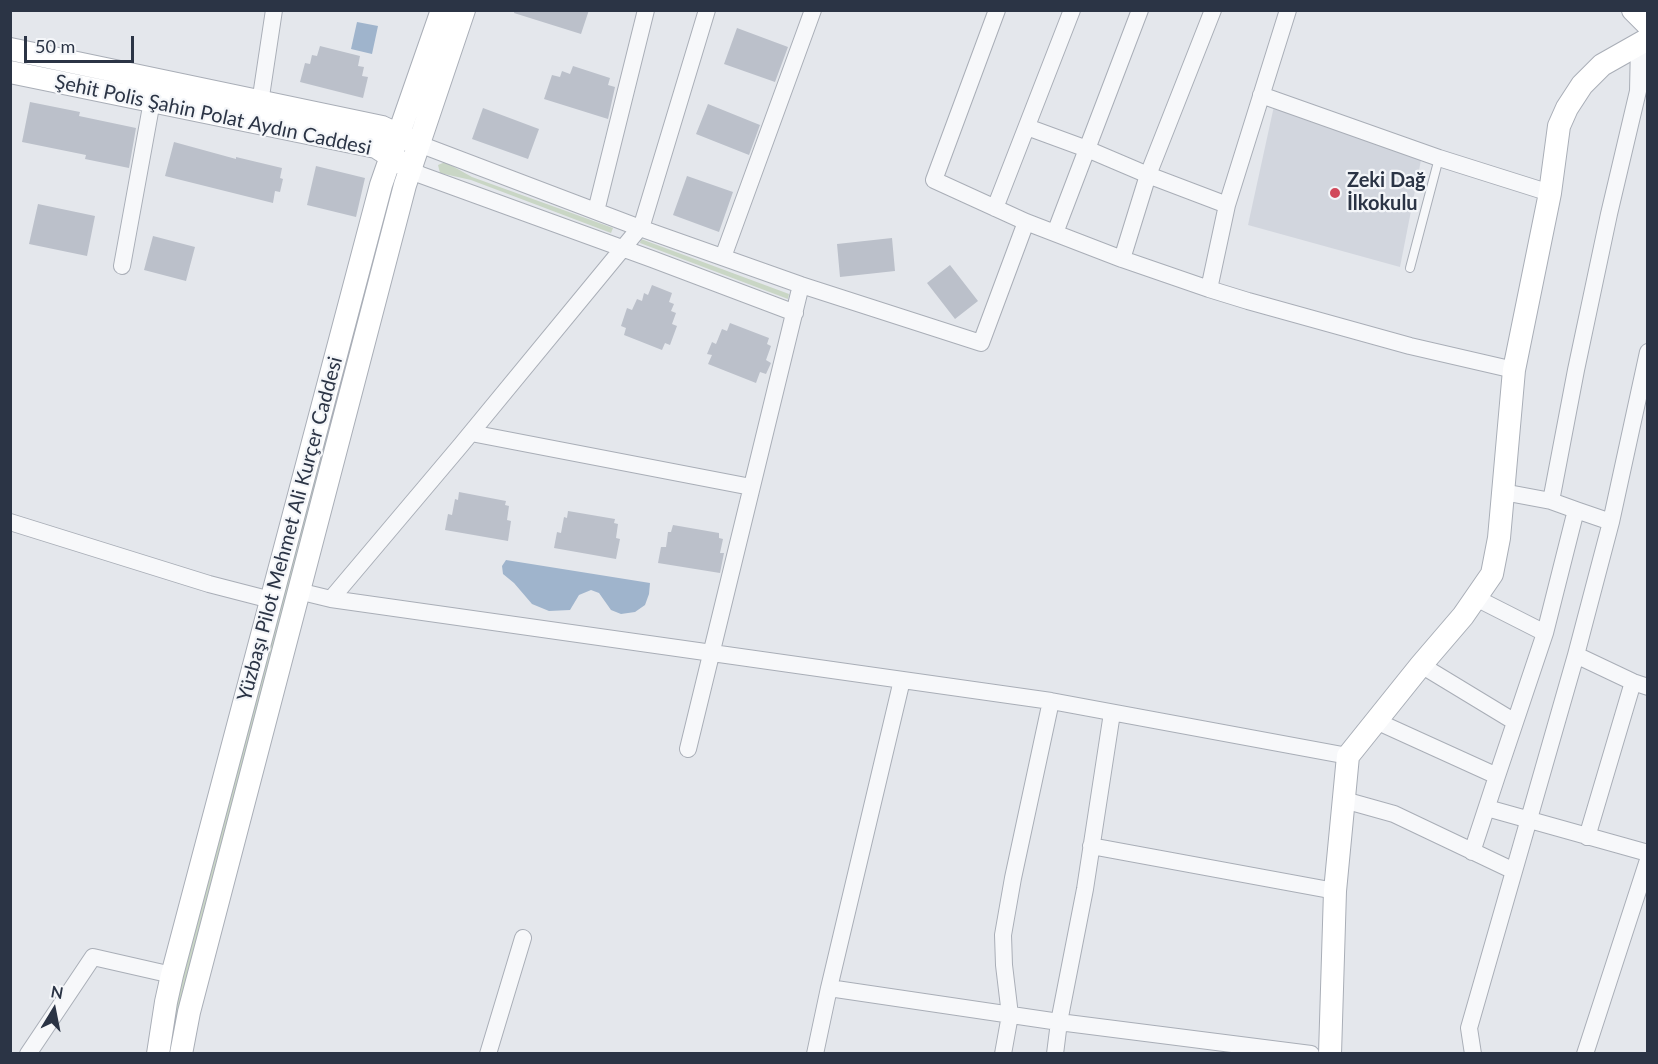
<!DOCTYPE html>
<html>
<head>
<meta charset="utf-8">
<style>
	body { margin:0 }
	#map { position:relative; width:1658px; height:1064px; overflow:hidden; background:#e4e7ec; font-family:Lato,sans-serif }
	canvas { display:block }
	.frame { position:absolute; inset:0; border:12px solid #2b3445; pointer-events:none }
	.north { position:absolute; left:24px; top:980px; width:60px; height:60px; -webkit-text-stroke:4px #f4f6f9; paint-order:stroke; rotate:10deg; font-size:16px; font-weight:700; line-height:24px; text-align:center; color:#2b3445 }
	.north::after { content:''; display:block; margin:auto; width:21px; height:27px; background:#2b3445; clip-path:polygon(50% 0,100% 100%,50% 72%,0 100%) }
	.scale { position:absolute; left:24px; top:36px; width:110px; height:27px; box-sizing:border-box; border:3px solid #2b3445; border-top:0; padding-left:8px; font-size:18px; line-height:21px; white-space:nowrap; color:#2b3445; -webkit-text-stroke:4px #f4f6f9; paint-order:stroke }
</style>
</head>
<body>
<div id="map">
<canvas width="1658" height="1064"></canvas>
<div class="frame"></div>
<div class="north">N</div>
<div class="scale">50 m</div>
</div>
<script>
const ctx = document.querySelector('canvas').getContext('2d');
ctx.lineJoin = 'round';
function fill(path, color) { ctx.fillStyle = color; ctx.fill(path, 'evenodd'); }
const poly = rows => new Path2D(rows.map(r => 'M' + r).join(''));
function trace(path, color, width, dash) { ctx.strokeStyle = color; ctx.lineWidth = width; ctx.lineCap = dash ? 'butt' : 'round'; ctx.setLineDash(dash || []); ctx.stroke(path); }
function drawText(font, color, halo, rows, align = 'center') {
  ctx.font = font + ' Lato,sans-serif'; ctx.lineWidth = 4.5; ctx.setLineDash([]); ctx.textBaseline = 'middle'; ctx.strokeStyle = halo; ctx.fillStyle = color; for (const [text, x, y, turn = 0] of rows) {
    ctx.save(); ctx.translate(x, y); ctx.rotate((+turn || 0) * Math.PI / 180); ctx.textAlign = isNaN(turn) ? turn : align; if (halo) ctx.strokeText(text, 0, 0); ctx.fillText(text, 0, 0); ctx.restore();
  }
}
const built = poly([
	[1274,106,1421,160,1400,267,1248,225]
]);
const green = poly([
	[445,162,472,177,613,228,611,233,471,180,440,173,438,165],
	[393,174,398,176,171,1053,166,1054,172,1012],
	[641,239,789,294,788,299,640,243]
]);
const water = poly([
	[357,22,378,26,372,54,351,49],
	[506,560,650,583,649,594,645,605,635,612,621,614,611,610,599,593,591,590,579,595,570,610,549,611,532,604,514,583,503,574,502,566]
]);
const building = poly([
	[515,10,589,10,581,34,514,13],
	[737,28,788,47,775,82,724,64],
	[320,46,360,56,358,66,364,67,362,76,368,77,363,98,300,82,305,63,310,64,312,55,317,56],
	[573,66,610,78,608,85,615,87,608,119,544,99,552,75,560,77,562,71,570,74],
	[30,102,80,112,79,116,136,128,129,168,85,159,86,155,22,142],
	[708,104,760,125,749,155,696,134],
	[483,108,539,129,528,159,472,139],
	[174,142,236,159,236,157,282,168,280,178,283,179,280,192,275,191,273,203,165,176],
	[316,166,365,178,356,217,307,205],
	[687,176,733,192,719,232,673,215],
	[38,204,95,216,87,256,29,244],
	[153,236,195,247,186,281,144,270],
	[892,238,895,271,840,277,837,244],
	[950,265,978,301,955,319,927,283],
	[652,285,672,293,669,302,674,304,671,311,676,313,672,324,677,326,670,345,665,343,662,350,624,335,626,328,621,326,627,308,632,310,637,299,642,301,644,293,648,295],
	[730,323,769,338,767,344,771,346,766,360,771,363,766,374,760,372,756,383,708,364,712,355,707,354,712,342,716,344,722,329,727,331],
	[459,492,506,501,505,505,509,506,507,520,511,521,508,541,445,530,448,514,452,515,455,499,458,500],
	[568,511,615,519,614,523,618,524,616,538,620,539,616,559,554,548,557,532,561,533,564,517,567,518],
	[673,525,719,533,719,538,723,539,720,553,724,553,720,573,658,563,661,547,666,547,668,532,671,532]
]);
const lane = poly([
	[1410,268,1439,158]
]);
const street = poly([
	[997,10,934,180,1026,222,1122,259,1209,289,1248,301,1410,346,1514,370],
	[1261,95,1439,158,1550,193],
	[260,103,274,10],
	[1027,127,1087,149,1148,175,1227,205],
	[419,144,640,228,801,285,981,343,1026,222],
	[410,169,421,175,652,259,795,313],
	[995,208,1072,10],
	[596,211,646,10],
	[1055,233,1140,10],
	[723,257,813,10],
	[1122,259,1148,175,1213,10],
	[122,266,152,101],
	[1209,289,1227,205,1288,10],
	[471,433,751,487],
	[1503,492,1551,501],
	[1576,510,1551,501,1576,370,1609,214,1638,91,1639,44],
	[10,522,209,584,271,600],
	[298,591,331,599,1051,701,1348,756],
	[1476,598,1545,633],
	[331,599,461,445,642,225,707,10],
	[1576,655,1633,682,1648,687],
	[1421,665,1515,722],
	[1376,721,1497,776,1545,633,1576,510,1611,522],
	[688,749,801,285],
	[1344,800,1394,814,1514,871],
	[1487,808,1648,853],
	[1587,837,1633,682],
	[1091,846,1335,891],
	[1472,852,1497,776],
	[829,988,1059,1022,1311,1054],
	[28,1054,93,957,172,975],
	[488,1054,523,938],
	[815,1054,829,988,902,680],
	[1003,1054,1010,1015,1004,965,1003,935,1013,878,1051,701],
	[1055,1054,1059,1022,1085,889,1112,713],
	[1473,1054,1469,1028,1576,655,1611,522,1648,352],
	[1585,1054,1648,860]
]);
const secondary = poly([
	[1633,10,1648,25],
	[10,49,382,127,412,141],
	[10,72,376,147,401,163],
	[158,1054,166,1002,172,975,381,185,442,10],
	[181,1054,189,1012,405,185,464,10],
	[1330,1054,1335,891,1348,756,1421,665,1463,616,1492,574,1499,538,1514,370,1550,193,1559,126,1567,108,1582,85,1602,65,1648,39]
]);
const markers = [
	[1335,193,6,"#d1495b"]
];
const streetNames = [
	["Şehit Polis Şahin Polat Aydın Caddesi",213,115,12],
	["Yüzbaşı Pilot Mehmet Ali Kurçer Caddesi",290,529,-75]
];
const poiNames = [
	["Zeki Dağ",1347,181],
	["İlkokulu",1347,204]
];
fill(built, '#d2d6de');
fill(green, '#c9d6c5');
fill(water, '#9fb4cc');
fill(building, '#bbc0ca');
trace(lane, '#a9aeb7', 10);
trace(street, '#a9aeb7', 18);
trace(secondary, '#a9aeb7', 24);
trace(lane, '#f7f8fa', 8);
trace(street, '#f7f8fa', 16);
trace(secondary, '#fff', 22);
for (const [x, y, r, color] of markers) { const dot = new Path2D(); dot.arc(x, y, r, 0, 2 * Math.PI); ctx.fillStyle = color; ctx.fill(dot); trace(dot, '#f4f6f9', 2); }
drawText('20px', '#2b3445', '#f4f6f9', streetNames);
drawText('bold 20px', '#2b3445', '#f4f6f9', poiNames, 'left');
</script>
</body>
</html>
